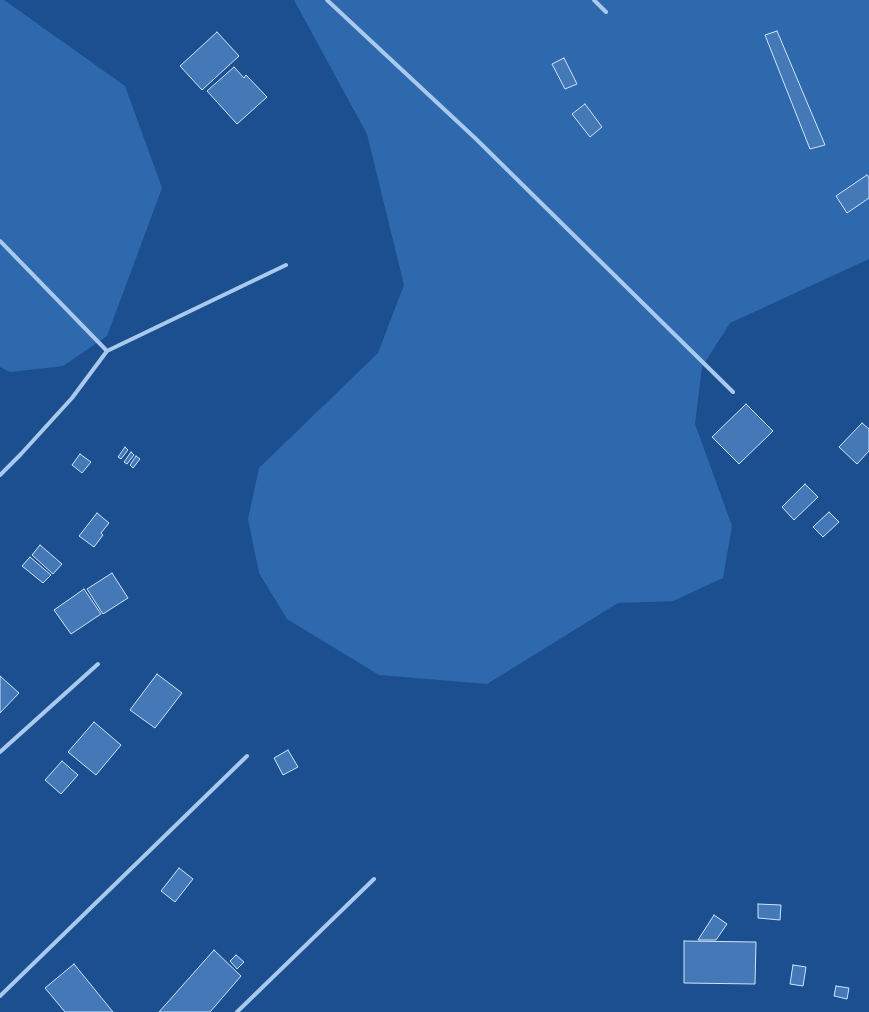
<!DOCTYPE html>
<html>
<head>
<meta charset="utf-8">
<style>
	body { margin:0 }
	canvas { display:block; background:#1b4f8f }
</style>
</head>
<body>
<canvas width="869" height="1012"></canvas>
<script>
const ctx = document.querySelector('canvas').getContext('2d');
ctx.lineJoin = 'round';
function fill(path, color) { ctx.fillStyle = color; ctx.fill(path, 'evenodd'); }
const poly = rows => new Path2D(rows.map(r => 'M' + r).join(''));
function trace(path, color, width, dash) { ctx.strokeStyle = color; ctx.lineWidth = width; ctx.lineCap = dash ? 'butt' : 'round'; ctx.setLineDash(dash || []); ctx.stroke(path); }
const green = poly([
	[0,0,4,0,125,86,162,188,107,336,63,366,10,372,0,367],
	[294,0,869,0,869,259,730,323,702,367,695,424,732,526,723,578,673,601,618,603,487,684,379,675,287,619,259,573,248,519,259,468,378,353,404,285,367,134]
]);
const building = poly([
	[777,31,825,145,810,149,765,35,777,31],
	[217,32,239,56,202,90,180,66,217,32],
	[564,58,577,84,565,89,552,64,564,58],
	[234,67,244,78,246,75,267,97,237,124,207,91,234,67],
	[585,104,602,127,590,137,572,114,585,104],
	[867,175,869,178,869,198,847,213,836,196,867,175],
	[746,404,773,431,739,464,712,437,746,404],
	[862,423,869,429,869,451,857,464,839,447,862,423],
	[125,447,128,450,121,459,118,457,125,447],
	[131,452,134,455,127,464,124,462,131,452],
	[80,454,91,462,82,473,72,465,80,454],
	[136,456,140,459,133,468,130,465,136,456],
	[805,484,818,497,794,520,782,507,805,484],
	[829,512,839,522,823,537,813,527,829,512],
	[97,513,109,523,101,533,103,535,94,547,79,536,97,513],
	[40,545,62,564,53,574,32,555,40,545],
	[30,557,51,575,43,583,22,566,30,557],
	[112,573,128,598,103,614,87,589,112,573],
	[84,589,101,614,71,634,54,610,84,589],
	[157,674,182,693,155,728,130,710,157,674],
	[0,676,19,693,0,713,0,676],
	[94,722,121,745,96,775,68,752,94,722],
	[288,750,298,767,283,775,274,758,288,750],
	[62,761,78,775,61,794,45,780,62,761],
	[179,868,193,879,175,902,161,891,179,868],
	[758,904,781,905,780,920,758,918,758,904],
	[714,915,727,924,716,940,698,940,714,915],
	[684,941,756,942,755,984,684,983,684,941],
	[214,950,241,976,210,1012,159,1012,214,950],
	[236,955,244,962,237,969,230,961,236,955],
	[74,964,113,1012,65,1012,45,988,74,964],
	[793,965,806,967,803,986,790,984,793,965],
	[836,986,849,988,847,999,834,996,836,986]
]);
const minor = poly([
	[327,0,475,138,733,392],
	[594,0,606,12],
	[0,241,107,351],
	[0,475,21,454,72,398,107,351,286,265],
	[0,752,98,664],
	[0,996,247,756],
	[237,1012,374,879]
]);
fill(green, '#2e69ad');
fill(building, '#4478b7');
trace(building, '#cfe3fa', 1);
trace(minor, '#a9c9ee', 4);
</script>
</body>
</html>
